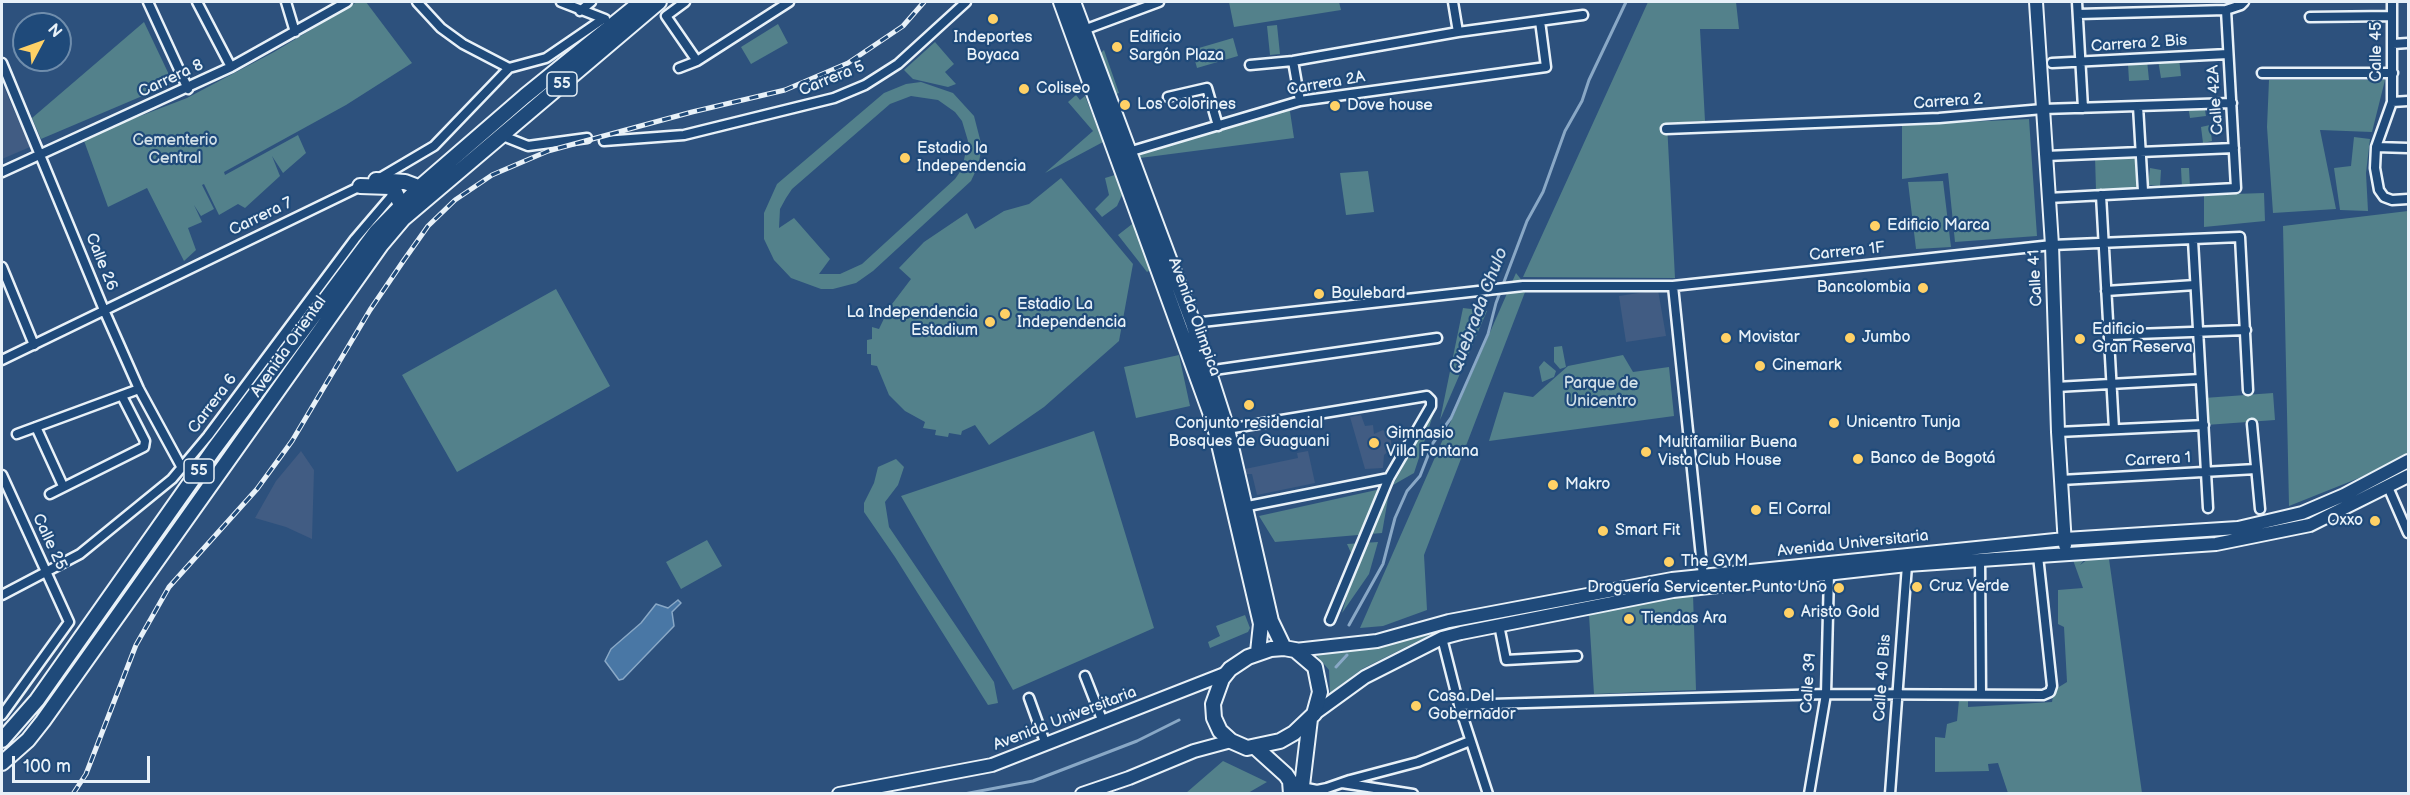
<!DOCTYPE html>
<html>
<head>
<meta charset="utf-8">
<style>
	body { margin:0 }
	#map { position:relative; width:2410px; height:795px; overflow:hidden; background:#2d517d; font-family:"Balsamiq Sans",sans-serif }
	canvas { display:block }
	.frame { position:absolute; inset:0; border:3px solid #e8f1f8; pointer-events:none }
	.north { position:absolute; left:12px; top:12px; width:60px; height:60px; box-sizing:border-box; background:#1f4a7a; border:2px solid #6f8dac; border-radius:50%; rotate:49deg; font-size:16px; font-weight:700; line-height:24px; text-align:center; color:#e8f1f8 }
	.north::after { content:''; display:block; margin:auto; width:21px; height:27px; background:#ffd166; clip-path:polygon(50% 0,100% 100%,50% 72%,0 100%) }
	.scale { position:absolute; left:12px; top:756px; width:138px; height:27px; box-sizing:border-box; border:3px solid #e8f1f8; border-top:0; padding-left:8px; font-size:18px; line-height:21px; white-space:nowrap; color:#e8f1f8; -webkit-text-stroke:4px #1f4a7a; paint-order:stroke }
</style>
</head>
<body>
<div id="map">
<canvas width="2410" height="795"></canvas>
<div class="frame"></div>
<div class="north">N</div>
<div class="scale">100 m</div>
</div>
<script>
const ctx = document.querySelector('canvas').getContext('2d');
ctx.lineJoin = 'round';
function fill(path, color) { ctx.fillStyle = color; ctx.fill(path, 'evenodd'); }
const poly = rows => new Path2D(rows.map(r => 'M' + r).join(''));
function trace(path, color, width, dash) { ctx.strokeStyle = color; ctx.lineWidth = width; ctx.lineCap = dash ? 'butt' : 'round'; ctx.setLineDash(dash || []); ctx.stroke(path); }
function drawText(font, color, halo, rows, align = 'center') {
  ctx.font = font + ' "Balsamiq Sans",sans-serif'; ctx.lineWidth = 4.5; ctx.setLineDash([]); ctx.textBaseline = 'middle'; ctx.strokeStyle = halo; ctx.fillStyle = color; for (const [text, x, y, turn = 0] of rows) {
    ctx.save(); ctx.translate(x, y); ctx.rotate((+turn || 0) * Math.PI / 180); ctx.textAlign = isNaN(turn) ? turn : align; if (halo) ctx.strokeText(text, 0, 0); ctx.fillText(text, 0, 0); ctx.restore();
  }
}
const built = poly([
	[2,83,30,147,2,159],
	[1658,290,1666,336,1626,342,1619,296],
	[1361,415,1365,426,1373,425,1374,434,1383,430,1391,437,1391,449,1384,455,1383,468,1365,469,1350,417],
	[301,451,314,470,312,539,286,527,255,518,276,481],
	[1308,451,1315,483,1257,495,1252,474,1246,474,1245,469,1298,458,1297,453]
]);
const green = poly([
	[357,2,366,2,412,63,346,105,224,172,225,175,298,135,306,153,283,173,272,156,280,176,245,208,238,204,219,215,204,184,202,185,214,209,201,216,194,205,202,222,188,228,196,250,184,261,147,188,108,207,83,138,187,98,274,52],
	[1229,2,1339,2,1341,10,1234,27],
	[1648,2,1736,2,1739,29,1700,29,1705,121,1667,123,1675,278,1523,277],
	[144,22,173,83,41,139,32,118],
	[778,24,788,43,751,64,741,47],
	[1277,25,1280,54,1270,55,1267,26],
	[1233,38,1238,56,1197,68,1192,50],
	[935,42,954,64,945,72,956,84,948,87,913,79,904,70],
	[1104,50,1119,93,1111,96,1097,56],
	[2179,58,2181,76,2161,78,2158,60],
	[2147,60,2149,80,2129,81,2128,64,2124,63],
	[2269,80,2385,80,2372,132,2320,130,2336,209,2273,213,2267,127],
	[921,82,953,93,974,116,982,147,978,166,971,181,873,271,856,283,833,289,821,289,791,278,774,260,764,239,764,213,777,184,884,93,906,84],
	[911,96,938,100,955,112,962,121,968,141,962,169,955,179,862,264,840,274,819,274,830,259,794,218,779,228,780,209,786,198,792,189,890,104],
	[1076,95,1080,100,1085,96,1103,142,1045,173,1093,131,1068,102],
	[2204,104,2206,116,2190,118,2188,106],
	[1289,105,1294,138,1140,158,1140,153],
	[2029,119,2037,236,1955,242,1948,173,1902,179,1902,125],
	[2210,125,2212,141,2203,143,2201,127],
	[2354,137,2370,139,2366,173,2368,211,2340,210,2334,168,2351,166],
	[2136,153,2138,189,2096,191,2095,156],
	[2150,168,2161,170,2160,186,2148,185],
	[2181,168,2189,168,2190,188,2182,188],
	[1368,171,1374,212,1346,215,1340,173],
	[1118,174,1122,195,1117,206,1102,217,1095,209,1109,195,1105,178],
	[1061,178,1133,264,1119,341,1044,407,989,445,975,425,962,431,961,435,949,433,948,437,935,435,936,430,923,428,925,422,905,411,889,395,877,366,871,365,871,354,867,354,867,340,872,339,872,327,879,329,889,308,911,279,899,268,924,242,967,213,975,229,1004,211,1029,204],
	[1943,181,1951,247,1916,249,1908,182],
	[2264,193,2265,221,2204,227,2204,195],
	[2408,211,2408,454,2359,478,2289,506,2283,226],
	[1136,221,1152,269,1147,272,1118,235],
	[1516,273,1527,287,1424,555,1427,610,1383,626,1360,628],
	[556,289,610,386,457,472,402,375],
	[1463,308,1487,311,1440,420],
	[1562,346,1566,367,1560,369,1554,362,1554,347],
	[1179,355,1190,406,1136,418,1124,367],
	[1623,355,1633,372,1669,367,1674,416,1489,441,1504,392,1533,397,1568,366],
	[1544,361,1556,371,1554,377,1542,382,1539,367],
	[2273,393,2275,420,2206,425,2204,398],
	[1437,403,1414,473,1393,485],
	[1094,431,1154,628,1013,690,901,496],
	[896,459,904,467,898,485,885,502,889,527,994,682,998,703,988,705,895,557,864,512,864,503,874,483,878,467],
	[1390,487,1382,533,1275,542,1259,516],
	[707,540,722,566,681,589,666,562],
	[1378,542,1369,574,1342,613,1356,564,1347,544],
	[2085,559,2080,565,2088,559,2109,559,2142,793,2008,793,1998,763,1988,764,1989,771,1935,772,1935,737,1945,738,1947,724,1957,721,1959,700,1968,699,1968,707,2052,702,2054,690,2067,682,2064,627,2058,624,2058,590,2083,588,2073,560],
	[1693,594,1696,690,1594,694,1589,615],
	[1245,615,1250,628,1248,632,1210,648,1208,642,1220,636,1216,626],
	[1425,630,1431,631,1432,634,1362,669,1330,693,1329,670,1313,651,1373,648],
	[1223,761,1267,782,1248,793,1186,793]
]);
const water = poly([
	[678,600,681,603,672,612,674,626,623,679,619,680,605,661,611,649,641,623,656,604,668,608,678,600]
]);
const stream = poly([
	[1349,625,1383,564,1395,518,1407,491,1420,476,1433,443,1451,418,1488,334,1496,303,1527,221,1543,192,1565,131,1582,101,1589,80,1626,2],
	[1336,667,1347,655],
	[964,794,1033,781,1137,741,1179,720]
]);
const street = poly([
	[148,2,188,89],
	[197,2,231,67],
	[286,2,295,32],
	[417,2,441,28,463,44,509,68,546,58,603,19],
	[561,2,605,19],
	[685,2,666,16,697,61],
	[1453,2,1458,32],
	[2077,2,2083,108],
	[2392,2,2392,102,2376,147,2375,168,2379,190,2384,197,2392,200,2408,199],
	[580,11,591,2],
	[2078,14,2226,10,2241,5,2244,2],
	[2310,17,2392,16],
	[1081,31,1159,2],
	[2393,44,2408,43],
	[1293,61,1300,101],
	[2,63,104,310,139,389,182,468],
	[2052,63,2228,54],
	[1250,65,1293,61,1458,32,1583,15],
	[679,68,697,61,789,2],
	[2262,73,2393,73],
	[1168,97,1207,88,1218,126],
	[2392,102,2408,101],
	[2138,106,2143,191],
	[1666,129,1939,118,2043,109,2232,103],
	[503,136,528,146,587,138],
	[604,141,684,135,834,98,865,85,898,64,966,2],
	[2376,147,2408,148],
	[1125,153,1300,101,1546,67,1540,21],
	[2046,156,2234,148],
	[2,172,231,67,347,2],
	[378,179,434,146,509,68],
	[2101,195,2114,429],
	[2048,198,2236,188,2226,10],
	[2193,240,2208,508],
	[2,267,34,345],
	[1673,286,1703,576],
	[2106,291,2195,285],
	[1193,323,1523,286,1673,286,2052,245,2240,237,2248,390],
	[2109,335,2246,330],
	[2,360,363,185],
	[1207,371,1437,338],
	[2056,387,2200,379],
	[2252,424,2260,509],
	[36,427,63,486],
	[1227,429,1427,396,1431,400,1431,406,1389,478,1330,620],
	[2058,432,2204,425],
	[17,434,139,389],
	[2,475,69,622,2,715],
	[2061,480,2256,469],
	[2388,487,2408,533],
	[50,494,144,447,145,441,122,396],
	[1243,507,1389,478],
	[1980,559,1981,694],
	[2,595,80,554,172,479,208,436,355,239,396,191],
	[1499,625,1506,660,1577,656],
	[1442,638,1459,705,1488,794],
	[1085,676,1103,722],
	[1029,698,1046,745],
	[1459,705,1826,694,2043,695,2050,692,2052,686,2038,556],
	[1342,783,1413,794],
	[1302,787,1317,790,1327,788,1350,780,1418,762,1470,741],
	[1809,794,1826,694,1829,573],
	[1890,794,1907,565]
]);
const secondary = poly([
	[2036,2,2052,245,2058,432,2065,545],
	[1295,650,1377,641,1449,621,1672,579,2065,539,2238,528,2302,513,2344,495,2408,461],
	[1314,714,1365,677,1442,638,1461,633,1673,591,1907,565,2216,544,2310,525,2408,476],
	[839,794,992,765,1227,673],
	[1082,794,1129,778,1194,751,1231,741]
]);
const primary = poly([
	[1061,2,1214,423,1261,624,1258,652],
	[1073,2,1193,323,1227,429,1271,621,1284,648],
	[376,180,405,182,426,190],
	[360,186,390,187,395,192,401,205],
	[1284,648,1295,650,1315,667,1320,692,1314,714,1294,733,1280,741,1247,748,1231,741,1220,731,1214,718,1213,704,1222,679,1230,669,1248,657,1271,649,1284,648],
	[2,740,37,700,214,449,376,232,421,186,525,96,641,2],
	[1255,747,1286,775,1290,781,1291,794],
	[2,763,28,740,43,721,381,245,403,219,659,2],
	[1301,794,1310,719]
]);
const rail = poly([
	[73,794,86,774,136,645,169,587,257,489,292,441,370,310,404,260,428,226,455,200,492,175,548,151,692,112,785,90,848,63,903,26,924,2]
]);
const markers = [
	[993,19,6,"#ffd166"],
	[1117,47,6,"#ffd166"],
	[1024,89,6,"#ffd166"],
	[1125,105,6,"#ffd166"],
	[1335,106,6,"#ffd166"],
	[905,158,6,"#ffd166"],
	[1875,226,6,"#ffd166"],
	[1923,288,6,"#ffd166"],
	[1319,294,6,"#ffd166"],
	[1005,314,6,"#ffd166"],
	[990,322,6,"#ffd166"],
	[1726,338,6,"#ffd166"],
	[1850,338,6,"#ffd166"],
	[2080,339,6,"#ffd166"],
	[1760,366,6,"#ffd166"],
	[1249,405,6,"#ffd166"],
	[1834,423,6,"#ffd166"],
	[1374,443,6,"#ffd166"],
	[1646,452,6,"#ffd166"],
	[1858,459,6,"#ffd166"],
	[1553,485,6,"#ffd166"],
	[1756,510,6,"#ffd166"],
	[2375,521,6,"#ffd166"],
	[1603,531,6,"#ffd166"],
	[1669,562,6,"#ffd166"],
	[1917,587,6,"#ffd166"],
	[1839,588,6,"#ffd166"],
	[1789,613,6,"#ffd166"],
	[1629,619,6,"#ffd166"],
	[1416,706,6,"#ffd166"]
];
const shields = [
	[562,84,30],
	[199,471,30]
];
const shieldNames = [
	["55",562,84],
	["55",199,471]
];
const poiNames = [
	["Indeportes",993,38,"center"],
	["Boyaca",993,56,"center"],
	["Edificio",1129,38],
	["Sargón Plaza",1129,56],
	["Coliseo",1036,89],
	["Los Colorines",1137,105],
	["Dove house",1347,106],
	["Estadio la",917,149],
	["Independencia",917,167],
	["Edificio Marca",1887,226],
	["Bancolombia",1911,288,"right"],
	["Boulebard",1331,294],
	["Estadio La",1017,305],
	["Independencia",1017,323],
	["La Independencia",978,313,"right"],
	["Estadium",978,331,"right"],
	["Edificio",2092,330],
	["Gran Reserva",2092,348],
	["Movistar",1738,338],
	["Jumbo",1862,338],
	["Cinemark",1772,366],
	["Unicentro Tunja",1846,423],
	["Conjunto residencial",1249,424,"center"],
	["Bosques de Guaguani",1249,442,"center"],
	["Gimnasio",1386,434],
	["Villa Fontana",1386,452],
	["Multifamiliar Buena",1658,443],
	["Vista Club House",1658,461],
	["Banco de Bogotá",1870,459],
	["Makro",1565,485],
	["El Corral",1768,510],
	["Oxxo",2363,521,"right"],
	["Smart Fit",1615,531],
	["The GYM",1681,562],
	["Cruz Verde",1929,587],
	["Droguería Servicenter Punto Uno",1827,588,"right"],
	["Aristo Gold",1801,613],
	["Tiendas Ara",1641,619],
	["Casa Del",1428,697],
	["Gobernador",1428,715]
];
const streetNames = [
	["Carrera 2 Bis",2139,44,-4],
	["Calle 45",2377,52,-90],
	["Carrera 8",171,79,-25],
	["Carrera 5",832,79,-22],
	["Carrera 2A",1326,84,-10],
	["Calle 42A",2216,100,-94],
	["Carrera 2",1948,102,-4],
	["Carrera 7",261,217,-26],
	["Carrera 1F",1847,252,-6],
	["Calle 26",101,262,68],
	["Calle 41",2036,278,-93],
	["Avenida Olimpica",1194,317,70],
	["Avenida Oriental",289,347,-55],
	["Carrera 6",213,404,-53],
	["Carrera 1",2158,460,-3],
	["Calle 25",49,542,65],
	["Avenida Universitaria",1853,544,-6],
	["Calle 40 Bis",1883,678,-86],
	["Calle 39",1809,683,-86],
	["Avenida Universitaria",1065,719,-21]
];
const parkNames = [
	["Cementerio",175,141],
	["Central",175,159],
	["Parque de",1601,384],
	["Unicentro",1601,402]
];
const waterNames = [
	["Quebrada Chulo",1479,311,-69]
];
fill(built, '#415c83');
fill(green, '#53818b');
fill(water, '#4977a5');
trace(water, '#89a8c6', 1.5);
trace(stream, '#89a8c6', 3);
trace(street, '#e8f1f8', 13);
trace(secondary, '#e8f1f8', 16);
trace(primary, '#e8f1f8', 18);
trace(street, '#1f4a7a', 8);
trace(secondary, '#1f4a7a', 12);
trace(primary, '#1f4a7a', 14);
trace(rail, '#e8f1f8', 5);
trace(rail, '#1f4a7a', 3, [9]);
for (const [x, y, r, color] of markers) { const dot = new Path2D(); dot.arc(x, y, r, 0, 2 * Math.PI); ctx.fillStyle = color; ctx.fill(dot); trace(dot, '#1f4a7a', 2); }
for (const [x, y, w] of shields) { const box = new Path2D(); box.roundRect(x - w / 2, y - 12, w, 24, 4.5); ctx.fillStyle = '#1f4a7a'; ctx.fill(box); trace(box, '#e8f1f8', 1.5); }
drawText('bold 15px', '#e8f1f8', null, shieldNames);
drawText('16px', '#e8f1f8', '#1f4a7a', poiNames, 'left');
drawText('16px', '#e8f1f8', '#1f4a7a', streetNames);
drawText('16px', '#d2e0e8', '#1f4a7a', parkNames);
drawText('italic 18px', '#d0dfec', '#1f4a7a', waterNames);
</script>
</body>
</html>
